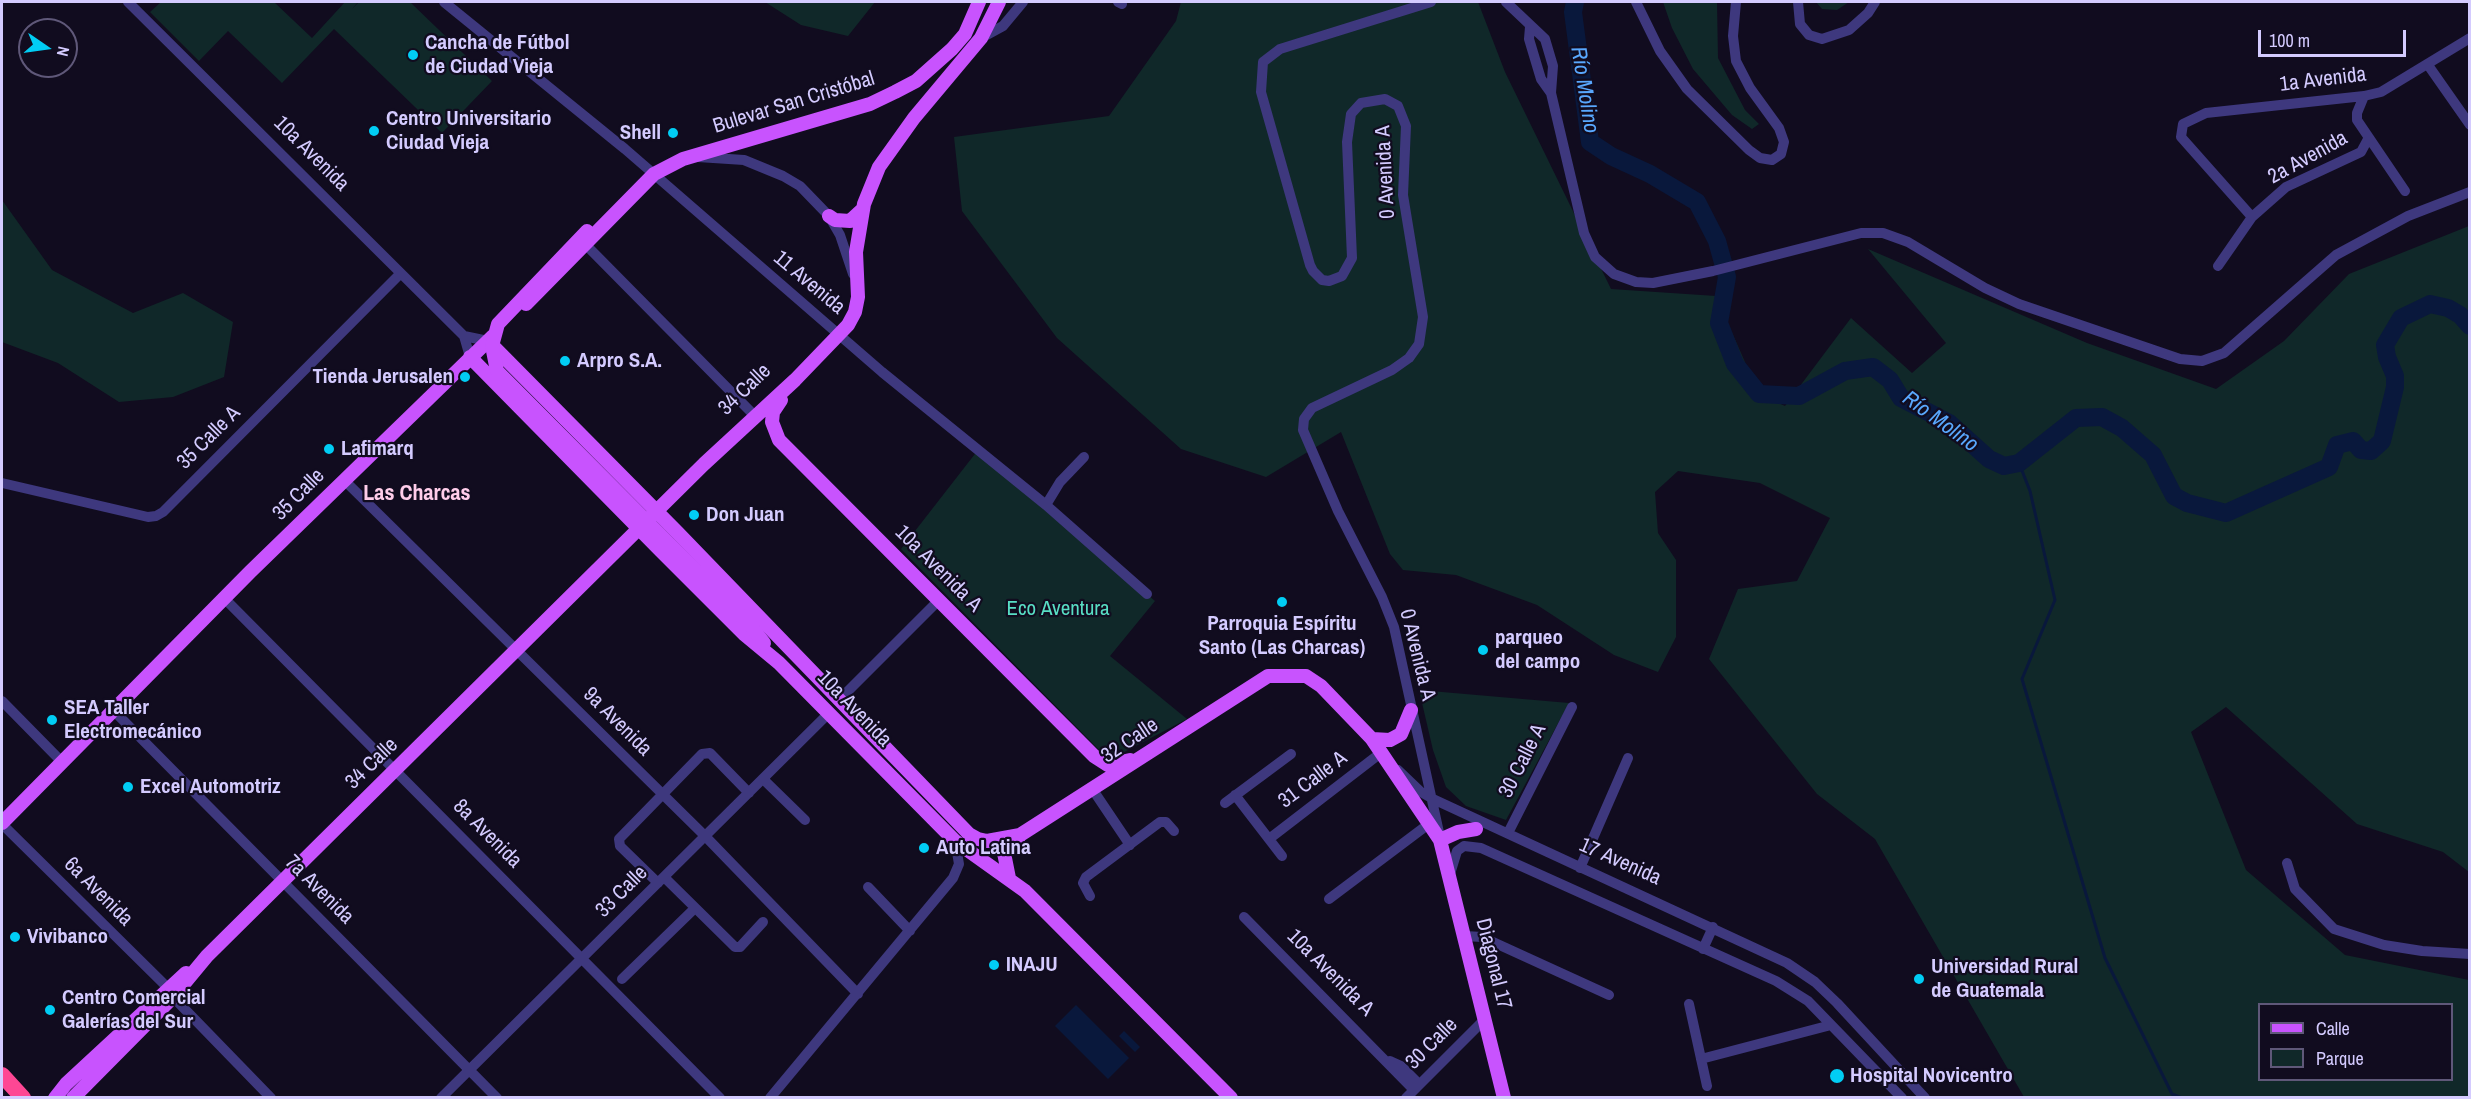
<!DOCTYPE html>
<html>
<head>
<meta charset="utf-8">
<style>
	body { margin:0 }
	#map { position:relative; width:2471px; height:1099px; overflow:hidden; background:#110c1f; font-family:"Archivo Narrow",sans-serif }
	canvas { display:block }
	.frame { position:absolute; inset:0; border:3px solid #d4cbff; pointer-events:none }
	.legend { position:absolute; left:2258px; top:1003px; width:195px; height:78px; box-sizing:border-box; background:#110c1f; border:2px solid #5f5879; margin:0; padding:8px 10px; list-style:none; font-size:18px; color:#d4cbff }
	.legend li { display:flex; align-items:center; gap:12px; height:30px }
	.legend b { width:30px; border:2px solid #5f5879 }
	.north { position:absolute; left:18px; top:18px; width:60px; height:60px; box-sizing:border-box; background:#110c1f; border:2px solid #5f5879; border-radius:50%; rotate:103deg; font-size:16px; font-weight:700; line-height:24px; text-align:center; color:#d4cbff }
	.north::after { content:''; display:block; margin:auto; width:21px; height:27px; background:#01cdf4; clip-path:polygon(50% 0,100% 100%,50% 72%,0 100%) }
	.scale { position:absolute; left:2258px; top:30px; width:148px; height:27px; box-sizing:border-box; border:3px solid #d4cbff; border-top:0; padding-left:8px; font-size:18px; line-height:21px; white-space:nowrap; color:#d4cbff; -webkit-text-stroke:4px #110c1f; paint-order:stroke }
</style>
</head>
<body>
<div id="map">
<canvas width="2471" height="1099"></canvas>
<div class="frame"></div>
<ul class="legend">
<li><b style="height:8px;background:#c853fe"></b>Calle</li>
<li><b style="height:16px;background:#102829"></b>Parque</li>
</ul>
<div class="north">N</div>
<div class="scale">100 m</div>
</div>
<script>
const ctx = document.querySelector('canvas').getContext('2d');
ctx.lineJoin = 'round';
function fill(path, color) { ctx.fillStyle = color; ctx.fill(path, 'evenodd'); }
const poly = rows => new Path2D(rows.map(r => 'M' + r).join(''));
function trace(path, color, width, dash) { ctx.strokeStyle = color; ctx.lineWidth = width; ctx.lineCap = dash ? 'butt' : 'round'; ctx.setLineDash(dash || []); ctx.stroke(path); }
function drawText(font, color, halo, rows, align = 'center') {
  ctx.font = font + ' "Archivo Narrow",sans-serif'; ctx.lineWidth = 4.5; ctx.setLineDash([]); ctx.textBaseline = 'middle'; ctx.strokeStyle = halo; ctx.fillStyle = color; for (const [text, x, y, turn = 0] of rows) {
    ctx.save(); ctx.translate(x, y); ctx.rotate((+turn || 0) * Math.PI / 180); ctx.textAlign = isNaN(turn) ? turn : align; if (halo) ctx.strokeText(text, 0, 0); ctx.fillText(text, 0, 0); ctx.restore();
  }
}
const green = poly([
	[161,2,274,2,312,38,345,2,358,2,352,9,359,2,410,2,492,81,442,133,334,29,282,83,228,31,199,61,150,12],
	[765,2,875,2,848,36,801,25],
	[1181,2,1478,2,1505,72,1611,289,1716,296,1759,394,1785,406,1851,318,1912,373,1946,343,1868,249,2087,343,2216,389,2284,341,2349,274,2469,226,2469,872,2443,852,2357,824,2226,707,2191,732,2246,870,2345,955,2469,980,2469,1097,2024,1097,1875,839,1817,794,1709,659,1738,589,1797,581,1830,518,1760,483,1678,471,1655,492,1658,533,1676,560,1676,637,1658,672,1614,655,1537,605,1456,575,1403,570,1390,554,1341,432,1266,477,1181,449,1057,338,962,211,954,137,1109,116,1176,21],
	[2260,1004,2452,1004,2452,1080,2260,1080],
	[1663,2,1717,2,1718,58,1745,110,1759,124,1752,129,1732,115,1693,69,1672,28],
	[1816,2,1849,2,1837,10,1822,9],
	[2,200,52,270,133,313,183,293,233,322,224,377,173,397,119,402,58,363,2,342],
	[978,450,1155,601,1110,656,1187,719,1109,760,901,549],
	[1419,690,1569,703,1506,820,1466,806,1446,787,1433,750]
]);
const water = poly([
	[1076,1005,1129,1058,1108,1079,1055,1026],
	[1124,1031,1140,1047,1135,1052,1119,1036]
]);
const stream = poly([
	[2019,463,2030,491,2055,600,2022,679,2105,958,2172,1094,2182,1098]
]);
const river = poly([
	[1575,2,1573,12,1590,142,1611,156,1650,174,1697,202,1717,241,1727,277,1719,323,1735,364,1759,394,1799,396,1845,371,1873,367,1890,380,1901,398,1949,423,1989,459,2004,466,2019,463,2076,418,2102,417,2122,428,2153,455,2174,496,2187,503,2226,513,2329,467,2337,445,2353,441,2361,450,2371,451,2382,441,2395,387,2395,376,2387,357,2385,345,2401,318,2430,304,2448,308,2460,315,2470,326]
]);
const minor = poly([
	[128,2,464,336,470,357],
	[444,2,625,149,882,372,1046,505,1147,594],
	[1118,2,1122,4],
	[1431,2,1280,49,1263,62,1261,92,1310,265,1313,271,1322,280,1329,281,1342,276,1352,258,1347,142,1351,114,1361,103,1385,99,1398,106,1406,126,1403,195,1423,317,1419,344,1409,358,1392,370,1312,408,1304,419,1303,430,1338,511,1382,597,1394,627,1440,837],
	[1506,2,1545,39,1553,66,1551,93,1584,233,1595,257,1614,274,1636,282,1653,283,1713,271,1861,233,1883,233,1908,242,1985,288,2019,304,2180,359,2202,361,2224,353,2336,255,2408,216,2470,192],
	[1636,2,1660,51,1687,89,1749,150,1760,158,1772,160,1781,154,1784,142,1779,128,1750,88,1736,61,1733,36,1736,2],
	[1798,2,1800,24,1809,35,1822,39,1849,30,1868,13,1875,2],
	[1530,27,1529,39,1541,79,1551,93],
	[981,38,1003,26,1023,2],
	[2428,65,2470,125],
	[2364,96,2357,113,2357,120,2405,191],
	[698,157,744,160,783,176,800,186,829,216,840,235,853,274],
	[2252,217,2181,137,2183,124,2206,113,2364,96,2381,92,2470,38],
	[586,245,751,412],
	[2218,266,2252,217,2286,187,2361,152,2368,139],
	[464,336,488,341],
	[344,480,705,836,858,994],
	[2,483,148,517,156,516,163,512,400,274],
	[1046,505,1060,482,1084,457],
	[224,598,720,1098],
	[2,701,62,762],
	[838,701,939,600],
	[113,710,497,1098],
	[1398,770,1421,792,1433,799,1787,963,1815,982,1837,1003,1925,1098],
	[763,779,805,820],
	[1093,790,1130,845],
	[1235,795,1282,856],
	[1225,803,1291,754],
	[2,824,167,987],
	[1508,833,1572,707],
	[1269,839,1382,752],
	[2287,863,2295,889,2334,929,2384,945,2422,951,2470,954],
	[1580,868,1628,758],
	[1450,874,1457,851,1464,846,1481,848,1776,981,1808,1001,1902,1098],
	[664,877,735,947,740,947,763,922],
	[658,883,620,846,619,839,702,754,710,753,749,793],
	[868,887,910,931],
	[1090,896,1083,883,1086,877,1160,822,1166,822,1174,831],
	[1329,899,1430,823],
	[1244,917,1414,1090],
	[1465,936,1482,937,1609,995],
	[1703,949,1713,927],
	[622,979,694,909],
	[173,997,271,1098],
	[1689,1004,1707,1086],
	[1701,1059,1831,1025],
	[1390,1061,1401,1066,1419,1084],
	[441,1098,829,713],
	[770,1098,953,878,959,864,955,841],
	[1406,1098,1485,1019]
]);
const major = poly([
	[829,216,835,220,850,221,863,209],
	[526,304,654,174,683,159,870,104,895,92,916,81,952,49,965,34,979,2],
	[488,341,678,533,969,834,978,839,987,841,1020,835,1268,676,1306,676,1321,686,1372,739,1440,840,1504,1098],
	[470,357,661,551,744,634,779,663,955,841,1025,891,1231,1098],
	[781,400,773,412,772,422,779,440,1094,756,1108,765,1130,760],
	[1372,739,1390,740,1401,734,1411,710],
	[2,823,250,572,493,336],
	[1440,840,1458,832,1476,829],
	[1009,878,1004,853,1007,846,1019,837],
	[55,1098,66,1084,186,973],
	[73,1098,173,997,207,956,704,464,795,380,848,325,855,312,858,297,856,252,864,204,879,167,914,118,981,38,999,2]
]);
const highway = poly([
	[2,1075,23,1098]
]);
const majorBridge = poly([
	[587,231,498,324,492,346,497,371,751,626,764,643]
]);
const markers = [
	[413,55,6,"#01cdf4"],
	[374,131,6,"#01cdf4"],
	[673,133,6,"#01cdf4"],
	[565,361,6,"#01cdf4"],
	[465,377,6,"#01cdf4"],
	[329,449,6,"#01cdf4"],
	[694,515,6,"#01cdf4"],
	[1282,602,6,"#01cdf4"],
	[1483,650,6,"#01cdf4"],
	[52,720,6,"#01cdf4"],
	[128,787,6,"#01cdf4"],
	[924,848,6,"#01cdf4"],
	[15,937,6,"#01cdf4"],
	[994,965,6,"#01cdf4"],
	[1919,979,6,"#01cdf4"],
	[50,1010,6,"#01cdf4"],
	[1837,1076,8,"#01cdf4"]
];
const poiNames = [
	["Cancha de Fútbol",425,43],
	["de Ciudad Vieja",425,67],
	["Centro Universitario",386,119],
	["Ciudad Vieja",386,143],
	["Shell",661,133,"right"],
	["Arpro S.A.",577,361],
	["Tienda Jerusalen",453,377,"right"],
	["Lafimarq",341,449],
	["Don Juan",706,515],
	["Parroquia Espíritu",1282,624,"center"],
	["Santo (Las Charcas)",1282,648,"center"],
	["parqueo",1495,638],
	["del campo",1495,662],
	["SEA Taller",64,708],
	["Electromecánico",64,732],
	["Excel Automotriz",140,787],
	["Auto Latina",936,848],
	["Vivibanco",27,937],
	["INAJU",1006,965],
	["Universidad Rural",1931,967],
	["de Guatemala",1931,991],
	["Centro Comercial",62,998],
	["Galerías del Sur",62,1022],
	["Hospital Novicentro",1850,1076]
];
const streetNames = [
	["1a Avenida",2323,80,-7],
	["Bulevar San Cristóbal",794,103,-17],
	["10a Avenida",311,154,45],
	["2a Avenida",2308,158,-29],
	["0 Avenida A",1386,172,-93],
	["11 Avenida",809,283,40],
	["34 Calle",745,390,-44],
	["35 Calle A",209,438,-45],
	["35 Calle",299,495,-45],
	["10a Avenida A",938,569,45],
	["0 Avenida A",1417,655,76],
	["10a Avenida",854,709,46],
	["9a Avenida",617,722,45],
	["32 Calle",1130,741,-34],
	["30 Calle A",1523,761,-63],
	["34 Calle",372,764,-44],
	["31 Calle A",1313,780,-37],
	["8a Avenida",487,834,45],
	["17 Avenida",1620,862,24],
	["7a Avenida",319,890,45],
	["6a Avenida",98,892,45],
	["33 Calle",622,892,-45],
	["Diagonal 17",1493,964,76],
	["10a Avenida A",1330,973,45],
	["30 Calle",1432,1044,-45]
];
const parkNames = [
	["Eco Aventura",1058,609]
];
const waterNames = [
	["Río Molino",1584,90,81],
	["Río Molino",1940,422,36]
];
const neighbourhoodNames = [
	["Las Charcas",417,494]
];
fill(green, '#102829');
fill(water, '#09183c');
trace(stream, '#09183c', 3);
trace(river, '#09183c', 18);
trace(minor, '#3e387e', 10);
trace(major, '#c853fe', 14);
trace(highway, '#fe4794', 16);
trace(majorBridge, '#c853fe', 14);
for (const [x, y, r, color] of markers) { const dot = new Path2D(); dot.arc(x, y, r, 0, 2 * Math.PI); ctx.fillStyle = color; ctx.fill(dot); trace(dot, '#110c1f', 2); }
drawText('bold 21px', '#d4cbff', '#110c1f', poiNames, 'left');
drawText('21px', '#d4cbff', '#110c1f', streetNames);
drawText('21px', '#58dec4', '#110c1f', parkNames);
drawText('italic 22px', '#59a8fe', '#110c1f', waterNames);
drawText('bold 22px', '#ffcdea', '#110c1f', neighbourhoodNames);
</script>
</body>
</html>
